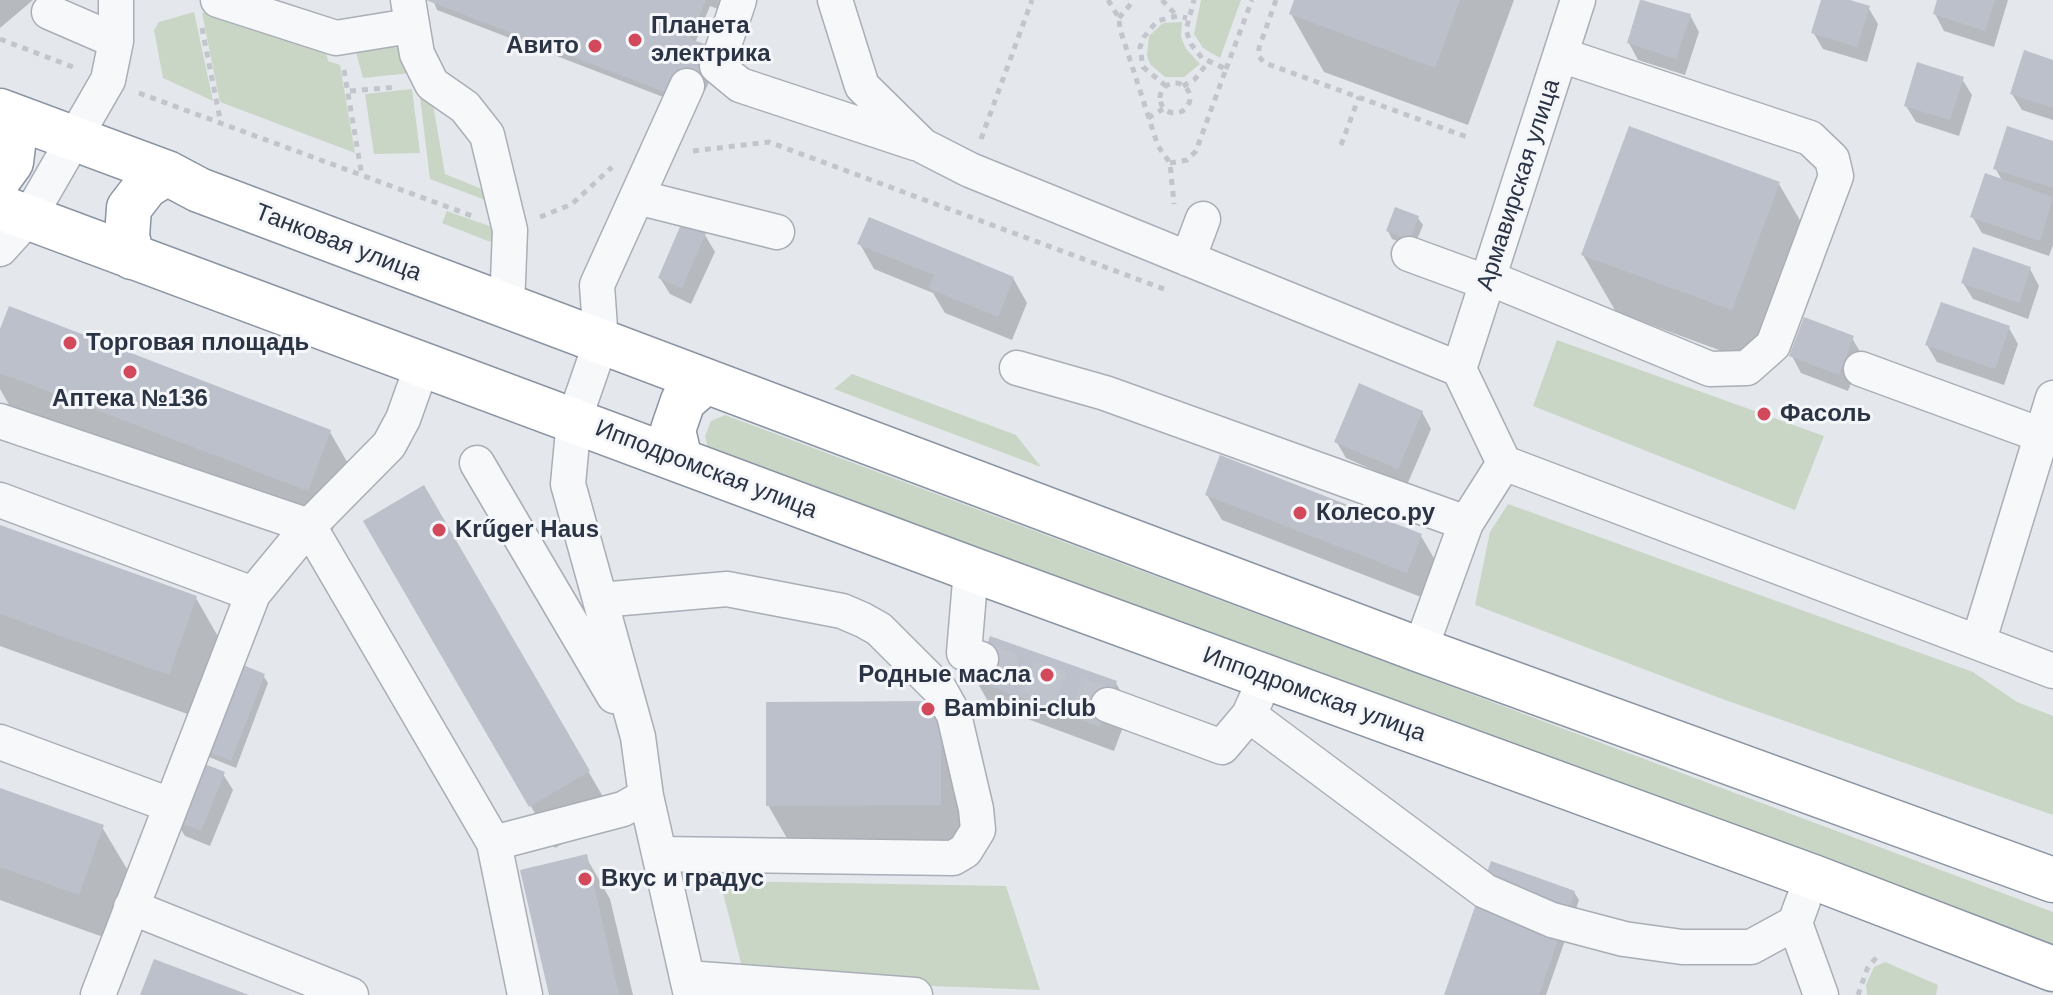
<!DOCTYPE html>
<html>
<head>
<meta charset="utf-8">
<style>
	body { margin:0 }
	canvas { display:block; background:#e4e7ec }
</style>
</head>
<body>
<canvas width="2053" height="995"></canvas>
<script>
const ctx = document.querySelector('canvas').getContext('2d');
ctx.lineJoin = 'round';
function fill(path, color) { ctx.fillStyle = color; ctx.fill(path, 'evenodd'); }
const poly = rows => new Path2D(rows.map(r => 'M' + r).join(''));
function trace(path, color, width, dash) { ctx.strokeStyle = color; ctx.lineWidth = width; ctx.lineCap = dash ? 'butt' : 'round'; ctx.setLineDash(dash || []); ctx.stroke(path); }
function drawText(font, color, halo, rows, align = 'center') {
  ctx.font = font + ' Helvetica,sans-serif'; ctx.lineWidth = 6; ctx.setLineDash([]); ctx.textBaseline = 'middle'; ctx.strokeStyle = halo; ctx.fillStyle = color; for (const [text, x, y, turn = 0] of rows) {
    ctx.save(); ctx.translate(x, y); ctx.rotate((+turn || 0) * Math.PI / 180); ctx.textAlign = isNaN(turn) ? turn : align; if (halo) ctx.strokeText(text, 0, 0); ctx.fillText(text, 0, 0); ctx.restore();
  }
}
const green = poly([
	[1201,0,1241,0,1220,58,1203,48,1194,34],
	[239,11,244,28,286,27,324,42,328,61,340,65,355,153,220,102,202,13],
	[194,12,213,101,163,78,154,30,159,22],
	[1182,22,1181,37,1186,49,1200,64,1184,77,1165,77,1150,64,1147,55,1149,36,1163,23],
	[404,32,411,73,363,78,353,41],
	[430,87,445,174,494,194,493,203,430,179,419,89],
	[412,89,420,153,374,154,365,94],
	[447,211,506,232,506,248,442,223],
	[1557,340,1824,436,1795,510,1533,406],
	[852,374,1016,435,1041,467,834,389],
	[725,415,2053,912,2053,954,709,453,705,436,711,421],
	[1508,504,1973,672,2017,702,2053,716,2053,815,1725,700,1475,605,1490,532],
	[720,881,1006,886,1040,990,745,979],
	[1885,962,1938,985,1936,995,1867,995,1866,985,1874,967]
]);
const shadow = poly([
	[0,0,33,0,0,28],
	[433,0,736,0,731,14,710,6,695,43,720,58,705,91,679,81,671,100,437,10],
	[1297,0,1514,0,1468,125,1324,72,1291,14],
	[1642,0,1690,15,1699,32,1685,75,1638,60,1629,43],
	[1823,0,1843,0,1868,7,1878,24,1867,62,1823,49,1813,32],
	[1939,0,2008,0,1994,47,1944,31,1935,14],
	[2053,62,2053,120,2022,110,2012,94],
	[1962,79,1972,95,1959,136,1916,122,1906,106],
	[2053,143,2053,245,2049,256,1982,233,1972,216,2003,182,1995,168],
	[1779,184,1812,241,1765,367,1616,312,1583,255],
	[1418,218,1423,225,1414,247,1392,239,1388,231],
	[705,235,715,252,691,304,670,294,660,278],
	[860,244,1013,278,1027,303,1012,340,945,313,933,293,874,269],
	[2030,269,2039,286,2028,319,1973,299,1963,283],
	[2009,328,2018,344,2004,385,1937,362,1927,345],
	[0,334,330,432,354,474,332,532,12,410,0,389],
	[1852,338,1862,355,1848,391,1801,373,1792,356],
	[1422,412,1431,429,1407,485,1346,458,1336,441],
	[424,488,613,814,555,848,366,521],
	[1207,495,1421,536,1435,560,1421,597,1222,520],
	[0,527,196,598,220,640,193,716,0,646],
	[263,675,268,683,236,768,209,757,204,749],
	[976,680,1116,683,1130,708,1114,751,990,705],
	[940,703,973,862,801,863,768,805],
	[223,774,233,790,210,846,185,836,175,820],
	[0,790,102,827,127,869,103,937,0,900],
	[586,857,610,899,633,995,551,995],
	[1574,892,1579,900,1546,995,1446,995]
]);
const building = poly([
	[426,0,706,0,690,39,717,48,701,84,674,74,667,93],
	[1294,0,1460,0,1435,68,1289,14],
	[1640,0,1691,14,1676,59,1627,43],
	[1821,0,1850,0,1870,6,1857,47,1811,33],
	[1937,0,1995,0,1985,31,1933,14],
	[2024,50,2053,60,2053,108,2010,94],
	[1917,62,1964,77,1950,120,1904,106],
	[1629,126,1780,182,1732,310,1581,255],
	[2007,126,2053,141,2053,188,1993,169],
	[1985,173,2053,197,2040,241,1970,217],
	[1395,207,1419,216,1410,240,1386,231],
	[869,217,1014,277,998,317,928,288,934,275,857,244],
	[682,222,706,233,682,288,658,278],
	[1973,247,2031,267,2019,303,1961,283],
	[1941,302,2010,326,1995,369,1925,345],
	[9,306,331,430,308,491,0,373,0,329],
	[1804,317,1854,336,1839,375,1789,356],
	[1359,383,1423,411,1398,469,1334,442],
	[1220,455,1422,534,1407,573,1205,495],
	[424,485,590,771,529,807,363,521],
	[0,525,197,596,169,675,0,614],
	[990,636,1117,681,1100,727,974,680],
	[236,662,265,674,231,761,202,749],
	[941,701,941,805,766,806,766,702],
	[197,761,225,772,201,831,173,820],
	[0,788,104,825,79,895,0,867],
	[587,854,619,995,549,995,520,870],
	[1491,861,1575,891,1539,995,1444,995],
	[154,959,249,995,140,995]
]);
const minorTunnel = poly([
	[981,659,1108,705]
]);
const path = poly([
	[1108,0,1119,18,1120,29,1158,146,1170,163,1174,204],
	[1162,0,1177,16],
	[1276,0,1259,48,1259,57,1265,63,1467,137],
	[1119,18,1134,0],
	[202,28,221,124],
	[0,39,78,69],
	[1226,69,1252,0],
	[344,70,362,176],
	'1160 98a15 15 0 1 1 30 0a15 15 0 1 1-30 0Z',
	[1166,86,1143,67,1140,47,1144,37,1157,21,1177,16,1187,18],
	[1183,86,1195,79,1209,61],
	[350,91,397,87],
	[139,93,475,217],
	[1148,118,1163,109],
	[981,139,1032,0],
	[1341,145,1359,97],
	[693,151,769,142,1164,289],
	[1170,163,1187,160,1196,151,1226,69,1202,58,1191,44,1186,30,1194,0],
	[540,217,572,204,612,167],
	[1858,995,1867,969,1879,954]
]);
const minor = poly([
	[218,0,336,38,410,26],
	[408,0,417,54,432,84,465,107,487,135,510,230,507,307],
	[739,0,717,66,740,85,915,143],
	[835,0,862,86,923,146,970,170,1459,369,1504,463,2053,671],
	[49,12,116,41],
	[687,86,597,285,601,342,574,420,568,484,638,737,646,796,691,995],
	[637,197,777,232],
	[0,249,29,217,108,80,116,41,116,0],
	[1409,254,1488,283],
	[1188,259,1203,219],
	[1489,278,1710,369,1747,368,1773,345,1836,176,1832,159,1810,138,1561,55],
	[1017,368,1105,393,1466,523],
	[1459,369,1578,0],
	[1861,369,2041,435],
	[0,421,309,526,494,843,623,809,646,796],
	[477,463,614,696],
	[0,500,253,594],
	[971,569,964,653,981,659],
	[600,600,727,589,842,611,863,620,879,629,940,690,954,715,976,809,978,830,965,851,953,858,659,854],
	[1979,640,2053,398],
	[1420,650,1466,523,1504,463],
	[1108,705,1222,747,1249,715,1257,697],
	[1249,715,1485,891,1552,920,1624,939,1682,947,1751,947,1795,923],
	[0,742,170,805],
	[494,843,525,995],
	[1803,901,1795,923,1821,995],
	[131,907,351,995],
	[687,978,915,995],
	[98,995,253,594,309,526,389,445,403,419,423,363]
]);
const highway = poly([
	[0,111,167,173,199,190,1420,650,2053,880],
	[0,177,11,162,14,138,4,113],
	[0,207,971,569,1813,877,2053,969],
	[132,257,127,236,129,208,146,186,167,173],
	[680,460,673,430,683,401,706,381]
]);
const markers = [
	[635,40,8,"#d1495b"],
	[595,46,8,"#d1495b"],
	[70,343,8,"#d1495b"],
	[130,372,8,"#d1495b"],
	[1764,414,8,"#d1495b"],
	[1300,513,8,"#d1495b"],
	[439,530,8,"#d1495b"],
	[1047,675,8,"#d1495b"],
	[928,709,8,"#d1495b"],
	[585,879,8,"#d1495b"]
];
const poiNames = [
	["Планета",651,26],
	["электрика",651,54],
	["Авито",579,46,"right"],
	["Торговая площадь",86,343],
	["Аптека №136",130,399,"center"],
	["Фасоль",1780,414],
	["Колесо.ру",1316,513],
	["Krűger Haus",455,530],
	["Родные масла",1031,675,"right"],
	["Bambini-club",944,709],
	["Вкус и градус",601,879]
];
const streetNames = [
	["Армавирская улица",1519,185,-72],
	["Танковая улица",338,243,21],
	["Ипподромская улица",706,470,21],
	["Ипподромская улица",1314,695,20]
];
fill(green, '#c9d6c5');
fill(shadow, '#0003');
fill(building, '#bbc0ca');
trace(minorTunnel, '#bfc3cb', 34, [34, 17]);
trace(minor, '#a9aeb7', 37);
trace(highway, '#8b94a3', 47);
trace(path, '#c2c5cb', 5, [6, 6]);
trace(minor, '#f7f8fa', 34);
trace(highway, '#fff', 44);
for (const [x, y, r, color] of markers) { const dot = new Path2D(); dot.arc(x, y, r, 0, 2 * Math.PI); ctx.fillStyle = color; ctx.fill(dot); trace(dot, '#f4f6f9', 3); }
drawText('bold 24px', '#2b3445', '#f4f6f9', poiNames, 'left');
drawText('24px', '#2b3445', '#f4f6f9', streetNames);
</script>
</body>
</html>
